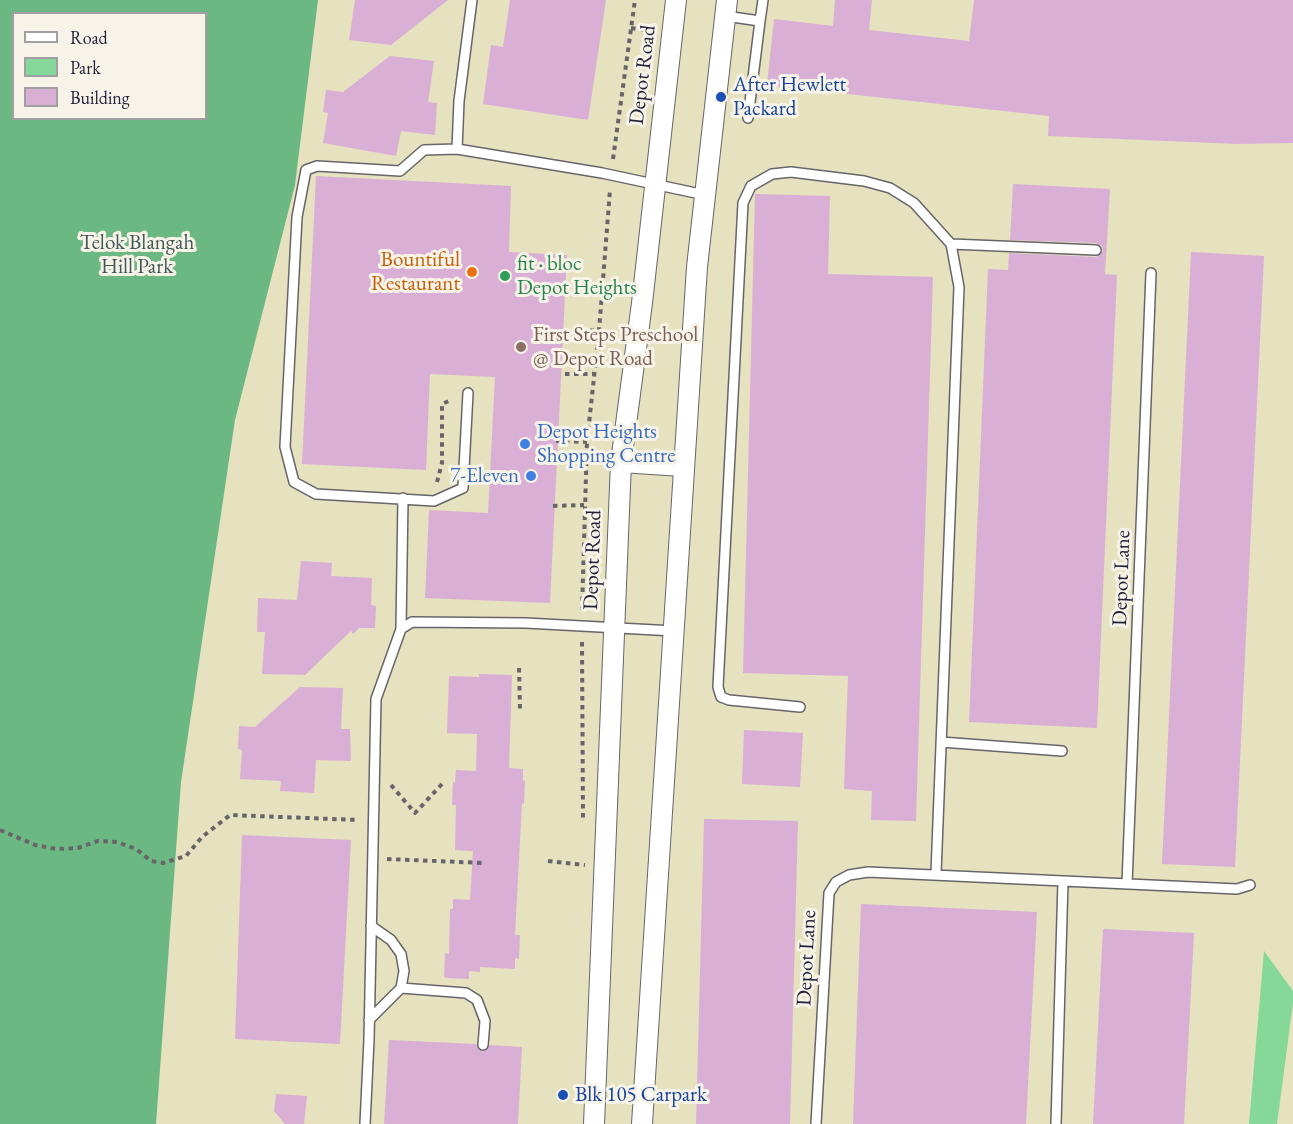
<!DOCTYPE html>
<html>
<head>
<meta charset="utf-8">
<style>
	body { margin:0 }
	#map { position:relative; width:1293px; height:1124px; overflow:hidden; background:#e6e1be; font-family:"EB Garamond",serif }
	canvas { display:block }
	.legend { position:absolute; left:12px; top:12px; width:195px; height:108px; box-sizing:border-box; background:#f7f3e8; border:2px solid #a29fa3; margin:0; padding:8px 10px; list-style:none; font-size:18px; color:#22223b }
	.legend li { display:flex; align-items:center; gap:12px; height:30px }
	.legend b { width:30px; border:2px solid #a29fa3 }
</style>
</head>
<body>
<div id="map">
<canvas width="1293" height="1124"></canvas>
<ul class="legend">
<li><b style="height:8px;background:#fff"></b>Road</li>
<li><b style="height:16px;background:#85d89a"></b>Park</li>
<li><b style="height:16px;background:#d9afd6"></b>Building</li>
</ul>
</div>
<script>
const ctx = document.querySelector('canvas').getContext('2d');
ctx.lineJoin = 'round';
function fill(path, color) { ctx.fillStyle = color; ctx.fill(path, 'evenodd'); }
const poly = rows => new Path2D(rows.map(r => 'M' + r).join(''));
function trace(path, color, width, dash) { ctx.strokeStyle = color; ctx.lineWidth = width; ctx.lineCap = dash ? 'butt' : 'round'; ctx.setLineDash(dash || []); ctx.stroke(path); }
function drawText(font, color, halo, rows, align = 'center') {
  ctx.font = font + ' "EB Garamond",serif'; ctx.lineWidth = 6; ctx.setLineDash([]); ctx.textBaseline = 'middle'; ctx.strokeStyle = halo; ctx.fillStyle = color; for (const [text, x, y, turn = 0] of rows) {
    ctx.save(); ctx.translate(x, y); ctx.rotate((+turn || 0) * Math.PI / 180); ctx.textAlign = isNaN(turn) ? turn : align; if (halo) ctx.strokeText(text, 0, 0); ctx.fillText(text, 0, 0); ctx.restore();
  }
}
const green = poly([
	[1264,951,1293,991,1293,1003,1277,1124,1249,1124]
]);
const forest = poly([
	[0,0,318,0,295,185,235,420,181,782,156,1124,0,1124],
	[14,14,206,14,206,118,14,118]
]);
const building = poly([
	[355,0,448,0,391,45,349,40],
	[510,0,606,0,588,120,483,104,491,45,503,47],
	[835,0,872,0,869,30,969,41,974,0,1293,0,1293,143,1238,144,1048,136,1049,116,767,85,774,19,833,26],
	[390,56,434,61,428,102,437,103,435,135,401,131,396,156,323,143,328,113,323,112,326,90,343,92],
	[316,176,511,186,509,252,567,255,550,603,425,598,429,510,488,513,495,377,430,374,426,470,302,464],
	[1013,184,1110,189,1105,274,1117,275,1097,728,969,722,988,269,1008,270,1009,253,1096,257,1103,251,1102,246,1096,243,1010,240],
	[755,194,830,196,828,274,933,277,916,821,871,820,872,791,844,789,848,676,743,673],
	[1191,252,1264,256,1235,867,1162,864],
	[301,561,332,563,331,576,372,578,371,605,376,606,375,628,359,628,353,634,351,631,305,675,262,674,265,632,257,632,258,598,297,600],
	[479,674,512,675,509,768,523,769,523,780,525,781,524,804,522,803,515,935,520,935,519,959,515,958,515,969,480,967,480,972,469,971,469,979,447,978,444,977,445,953,449,954,450,909,453,909,453,899,470,900,473,851,455,850,456,805,452,805,453,782,455,782,456,770,476,771,477,734,447,733,449,676,479,677],
	[300,687,343,688,341,729,350,729,351,761,316,760,314,793,280,791,281,781,240,779,242,750,238,749,239,726,255,727],
	[744,730,803,733,800,787,742,784],
	[704,819,798,821,790,1124,696,1124],
	[242,835,351,840,340,1044,235,1039],
	[861,904,1037,912,1026,1124,853,1124],
	[1103,929,1194,933,1184,1124,1093,1124],
	[389,1040,476,1044,479,1050,483,1052,490,1045,522,1047,518,1124,384,1124],
	[276,1094,307,1096,304,1124,285,1124,274,1111]
]);
const path = poly([
	[631,28,653,32],
	[613,159,635,0],
	[581,330,599,331],
	[565,374,594,374],
	[556,441,587,442],
	[437,482,442,463,442,404,451,400],
	[553,506,584,505],
	[582,610,587,442,599,331,610,190],
	[582,642,583,820],
	[519,668,520,709],
	[391,785,415,813,442,784],
	[0,830,35,845,56,849,78,848,98,841,117,842,136,849,151,861,163,863,186,856,202,837,230,815,358,820],
	[387,859,483,863],
	[548,861,585,865]
]);
const service = poly([
	[725,16,760,21,763,0],
	[748,118,760,21],
	[457,149,459,101,472,0],
	[951,244,1096,250],
	[468,393,463,488,434,501,316,494,294,482,285,447,297,217,306,170,317,166,400,171,424,150,457,149,602,173,705,195],
	[401,629,412,622,526,623,674,631],
	[800,707,729,700,721,697,718,687,743,203,751,186,772,174,791,172,864,181,890,188,914,203,951,244,959,287,936,873],
	[941,742,1062,751],
	[1127,884,1151,273],
	[401,988,466,993,477,1000,485,1021,483,1045],
	[369,1020,401,988,404,971,401,954,391,940,371,926],
	[365,1124,369,1040,376,699,401,629,403,498],
	[816,1124,829,893,836,882,849,875,868,872,1237,889,1250,885],
	[1056,1124,1063,881]
]);
const minor = poly([
	[621,462,682,466],
	[594,1124,621,462,642,303,676,0],
	[642,1124,697,267,727,0]
]);
const markers = [
	[721,97,6,"#1a4fb4"],
	[472,272,6,"#e8710a"],
	[505,276,6,"#2e9e5b"],
	[521,347,6,"#8d6e63"],
	[525,444,6,"#3f7fe0"],
	[531,476,6,"#3f7fe0"],
	[563,1095,6,"#1a4fb4"]
];
const streetNames = [
	["Depot Road",643,75,-83],
	["Depot Road",593,560,-88],
	["Depot Lane",1122,578,-88],
	["Depot Lane",807,958,-87]
];
const transitNames = [
	["After Hewlett",733,85],
	["Packard",733,109],
	["Blk 105 Carpark",575,1095]
];
const parkNames = [
	["Telok Blangah",137,243],
	["Hill Park",137,267]
];
const foodNames = [
	["Bountiful",460,260],
	["Restaurant",460,284]
];
const leisureNames = [
	["fit · bloc",517,264],
	["Depot Heights",517,288]
];
const educationNames = [
	["First Steps Preschool",533,335],
	["@ Depot Road",533,359]
];
const shopNames = [
	["Depot Heights",537,432],
	["Shopping Centre",537,456],
	["7-Eleven",519,476,"right"]
];
fill(green, '#85d89a');
fill(forest, '#6cb882');
fill(building, '#d9afd6');
trace(service, '#676569', 12);
trace(minor, '#676569', 22);
trace(path, '#676569', 4, [4.5, 4.5]);
trace(service, '#fff', 9);
trace(minor, '#fff', 20);
for (const [x, y, r, color] of markers) { const dot = new Path2D(); dot.arc(x, y, r, 0, 2 * Math.PI); ctx.fillStyle = color; ctx.fill(dot); trace(dot, '#f7f3e8', 2); }
drawText('21px', '#22223b', '#f7f3e8', streetNames);
drawText('21px', '#164399', '#f7f3e8', transitNames, 'left');
drawText('21px', '#405958', '#f7f3e8', parkNames);
drawText('21px', '#c56008', '#f7f3e8', foodNames, 'right');
drawText('21px', '#27864d', '#f7f3e8', leisureNames, 'left');
drawText('21px', '#785e54', '#f7f3e8', educationNames, 'left');
drawText('21px', '#366cbe', '#f7f3e8', shopNames, 'left');
</script>
</body>
</html>
